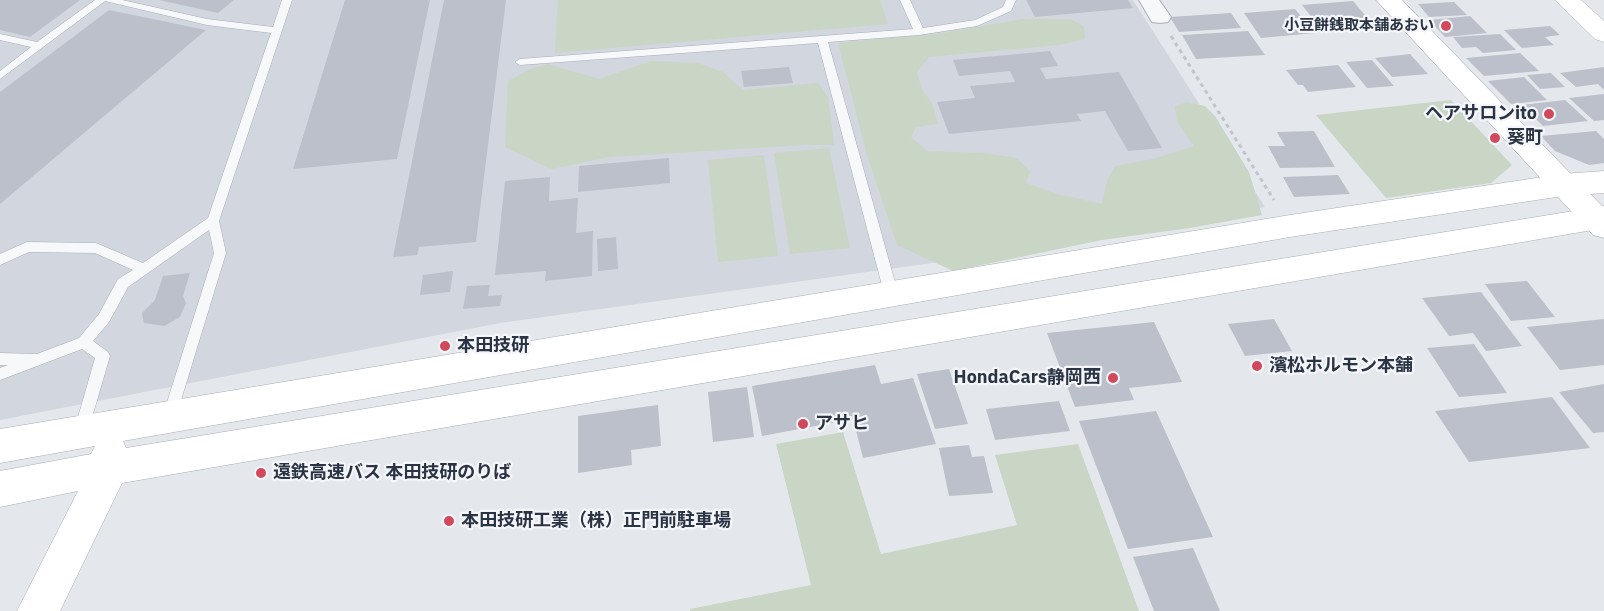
<!DOCTYPE html>
<html>
<head>
<meta charset="utf-8">
<style>
	body { margin:0 }
	canvas { display:block; background:#e4e7ec }
</style>
</head>
<body>
<canvas width="1604" height="611"></canvas>
<script>
const ctx = document.querySelector('canvas').getContext('2d');
ctx.lineJoin = 'round';
function fill(path, color) { ctx.fillStyle = color; ctx.fill(path, 'evenodd'); }
const poly = rows => new Path2D(rows.map(r => 'M' + r).join(''));
function trace(path, color, width, dash) { ctx.strokeStyle = color; ctx.lineWidth = width; ctx.lineCap = dash ? 'butt' : 'round'; ctx.setLineDash(dash || []); ctx.stroke(path); }
function drawText(font, color, halo, rows, align = 'center') {
  ctx.font = font + ' "IBM Plex Sans","Noto Sans JP",sans-serif'; ctx.lineWidth = 4.5; ctx.setLineDash([]); ctx.textBaseline = 'middle'; ctx.strokeStyle = halo; ctx.fillStyle = color; for (const [text, x, y, turn = 0] of rows) {
    ctx.save(); ctx.translate(x, y); ctx.rotate((+turn || 0) * Math.PI / 180); ctx.textAlign = isNaN(turn) ? turn : align; if (halo) ctx.strokeText(text, 0, 0); ctx.fillText(text, 0, 0); ctx.restore();
  }
}
const built = poly([
	[0,0,1133,0,1265,207,932,263,500,323,0,420]
]);
const green = poly([
	[558,0,880,0,888,24,555,53],
	[1023,19,1070,19,1084,26,1085,39,1059,45,929,57,917,72,922,90,932,103,938,124,916,127,911,137,927,151,983,153,1017,158,1030,171,1026,183,1057,194,1102,204,1107,181,1115,166,1153,159,1194,146,1177,122,1175,107,1186,102,1205,106,1215,116,1249,172,1262,215,1190,228,1102,240,953,271,897,245,867,155,838,43,943,33],
	[651,61,698,63,723,72,743,90,818,83,828,97,834,145,803,145,610,157,551,169,505,147,508,81,528,70,548,64,599,79],
	[1451,100,1512,165,1491,183,1386,198,1316,115],
	[829,148,850,248,790,254,774,153],
	[764,155,778,256,718,262,708,160],
	[843,432,881,554,1017,525,995,455,1078,444,1139,611,690,611,690,609,811,585,776,444]
]);
const building = poly([
	[0,0,80,0,30,37,0,30],
	[159,0,234,0,218,13],
	[345,0,430,0,397,159,293,169],
	[444,0,506,0,476,242,419,247,417,255,393,257],
	[1026,0,1128,0,1133,8,1035,17],
	[1353,1,1369,20,1317,24,1302,5],
	[1454,2,1467,15,1429,17,1418,4],
	[1295,9,1315,33,1261,38,1244,13],
	[109,10,206,30,0,204,0,92],
	[1231,13,1241,28,1179,32,1170,17],
	[1470,16,1487,33,1445,37,1429,20],
	[1550,26,1560,35,1545,37,1554,45,1522,48,1504,30],
	[1248,31,1265,55,1196,59,1182,35],
	[1500,34,1516,50,1483,53,1476,47,1462,48,1453,37],
	[1050,51,1058,66,1040,68,1046,79,1119,72,1162,148,1128,151,1105,111,1077,114,1081,121,949,134,937,102,975,98,970,86,1015,82,1010,71,959,76,953,60],
	[1520,53,1539,71,1484,76,1466,58],
	[1410,54,1428,74,1392,77,1375,58],
	[1372,60,1394,86,1367,88,1346,62],
	[1338,65,1356,87,1308,92,1303,85,1298,85,1286,70],
	[789,67,793,83,744,87,741,71],
	[1604,67,1604,90,1598,84,1576,87,1560,73],
	[1551,73,1565,87,1540,89,1527,75],
	[1524,77,1547,100,1511,104,1488,81],
	[1604,94,1604,120,1594,121,1569,98],
	[1565,100,1588,121,1543,126,1522,105],
	[1314,131,1335,167,1280,168,1268,146,1285,146,1277,132],
	[1596,131,1604,139,1604,163,1589,165,1555,151,1541,136],
	[669,158,670,183,578,192,579,166],
	[1338,175,1350,194,1294,197,1283,177],
	[550,177,549,201,578,198,576,233,593,231,592,276,545,281,546,271,495,275,505,181],
	[616,237,618,269,598,271,597,239],
	[453,271,450,292,420,295,423,275],
	[190,273,183,296,186,303,180,317,164,326,144,323,142,313,155,300,163,276],
	[1527,281,1555,317,1511,321,1485,284],
	[490,285,488,296,502,295,500,306,463,309,467,286],
	[1481,292,1522,346,1486,351,1473,333,1449,336,1422,298],
	[1274,319,1292,351,1245,356,1228,324],
	[1604,319,1604,365,1560,370,1527,327],
	[1154,322,1182,382,1129,388,1134,400,1075,407,1047,333],
	[1474,344,1507,393,1459,397,1427,348],
	[875,365,881,384,913,378,936,444,863,458,853,419,762,436,752,386],
	[949,369,968,424,935,429,917,374],
	[1604,384,1604,432,1593,433,1559,392],
	[747,387,754,437,713,442,708,392],
	[1552,397,1590,448,1469,462,1435,411],
	[1059,401,1070,431,995,440,986,409],
	[658,405,661,446,631,450,632,465,578,473,578,416],
	[1156,411,1213,537,1128,549,1079,421],
	[969,445,972,457,984,456,993,493,949,496,939,448],
	[1193,548,1220,611,1154,611,1133,557]
]);
const path = poly([
	[1171,36,1274,200]
]);
const lane = poly([
	[95,0,122,0,207,19,273,27,282,0,292,0,219,221,226,253,175,420,170,421,165,420,163,415,214,253,209,230,128,287,109,322,93,341,108,352,110,356,88,431,86,436,81,438,76,436,74,431,95,358,82,349,0,380,0,368,8,365,0,365,0,353,37,354,79,338,99,314,118,279,133,270,95,253,29,252,0,265,0,254,27,242,96,243,143,263,208,218,271,33,207,25,105,1,0,79,0,71,31,47,0,40,0,34,37,42,95,0],
	[900,0,910,0,923,28,975,20,1003,7,1006,0,1016,0,1011,11,977,26,919,35,828,42,898,293,896,297,891,298,886,297,884,293,818,43,520,65,515,62,520,59,913,29,900,0]
]);
const street = poly([
	[1139,0,1159,0,1171,17,1168,22,1160,23,1152,22,1139,0]
]);
const secondary = poly([
	[1555,0,1581,0,1604,21,1604,42,1595,39,1555,0],
	[1604,171,1604,193,1563,196,1290,237,123,441,126,448,1604,206,1604,228,122,483,60,611,17,611,78,491,0,507,0,471,91,454,95,446,0,463,0,429,1290,215,1563,174,1604,171]
]);
const highway = poly([
	[1376,0,1402,0,1604,208,1604,238,1593,235,1376,0]
]);
const markers = [
	[1446,26,6,"#d1495b"],
	[1549,114,6,"#d1495b"],
	[1495,138,6,"#d1495b"],
	[445,346,6,"#d1495b"],
	[1257,366,6,"#d1495b"],
	[1113,378,6,"#d1495b"],
	[803,424,6,"#d1495b"],
	[261,473,6,"#d1495b"],
	[449,521,6,"#d1495b"]
];
const farPoinames = [
	["小豆餅銭取本舗あおい",1434,26]
];
const poiNames = [
	["ヘアサロンito",1537,114,"right"],
	["葵町",1507,138],
	["本田技研",457,346],
	["濱松ホルモン本舗",1269,366],
	["HondaCars静岡西",1101,378,"right"],
	["アサヒ",815,424],
	["遠鉄高速バス 本田技研のりば",273,473],
	["本田技研工業（株）正門前駐車場",461,521]
];
fill(built, '#d2d6de');
fill(green, '#c9d6c5');
fill(building, '#bbc0ca');
trace(lane, '#a9aeb7', 1);
trace(street, '#a9aeb7', 2);
trace(secondary, '#a9aeb7', 1);
trace(highway, '#8b94a3', 1);
trace(path, '#c2c5cb', 3, [4, 4]);
fill(lane, '#f7f8fa');
fill(street, '#f7f8fa');
fill(secondary, '#fff');
fill(highway, '#fff');
for (const [x, y, r, color] of markers) { const dot = new Path2D(); dot.arc(x, y, r, 0, 2 * Math.PI); ctx.fillStyle = color; ctx.fill(dot); trace(dot, '#f4f6f9', 2); }
drawText('bold 15px', '#2b3445', '#f4f6f9', farPoinames, 'right');
drawText('bold 18px', '#2b3445', '#f4f6f9', poiNames, 'left');
</script>
</body>
</html>
